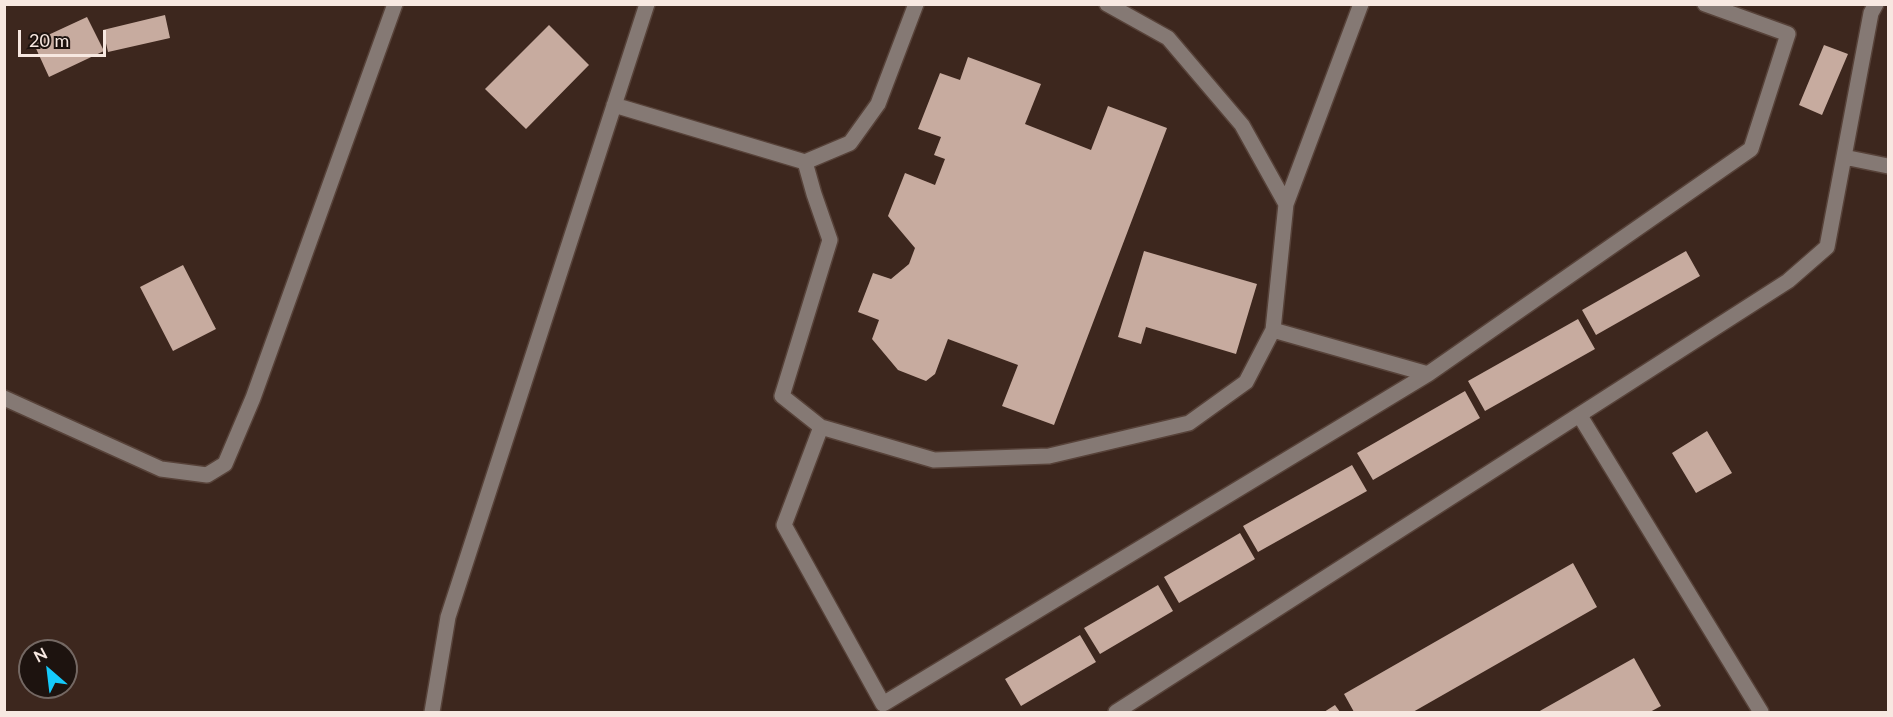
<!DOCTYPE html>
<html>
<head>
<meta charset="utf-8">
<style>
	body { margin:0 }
	#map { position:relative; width:1893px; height:717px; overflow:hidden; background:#3d271e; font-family:Lato,sans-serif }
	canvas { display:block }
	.frame { position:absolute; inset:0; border:6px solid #f7e8e1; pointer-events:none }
	.north { position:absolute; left:18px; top:639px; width:60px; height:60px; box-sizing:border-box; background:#1d130f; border:2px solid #746863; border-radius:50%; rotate:332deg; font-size:16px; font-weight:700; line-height:24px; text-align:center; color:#f7e8e1 }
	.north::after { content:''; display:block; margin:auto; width:21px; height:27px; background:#15cafb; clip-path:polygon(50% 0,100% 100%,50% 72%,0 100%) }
	.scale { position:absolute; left:18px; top:30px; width:88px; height:27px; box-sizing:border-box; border:3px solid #f7e8e1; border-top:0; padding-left:8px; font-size:18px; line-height:21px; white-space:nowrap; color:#f7e8e1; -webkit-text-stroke:4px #1d130f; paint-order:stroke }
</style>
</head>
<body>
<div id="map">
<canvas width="1893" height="717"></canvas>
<div class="frame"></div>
<div class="north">N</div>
<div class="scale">20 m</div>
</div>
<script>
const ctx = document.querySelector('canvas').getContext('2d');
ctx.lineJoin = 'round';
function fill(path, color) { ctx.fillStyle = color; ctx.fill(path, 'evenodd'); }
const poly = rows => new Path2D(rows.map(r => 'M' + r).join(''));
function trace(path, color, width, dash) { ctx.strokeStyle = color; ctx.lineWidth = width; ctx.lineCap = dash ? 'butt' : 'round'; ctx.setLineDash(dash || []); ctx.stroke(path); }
const building = poly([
	[165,15,170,38,108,52,103,30],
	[87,17,104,51,49,77,33,42],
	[549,25,589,65,526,129,485,89],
	[1824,45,1848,54,1822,115,1799,105],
	[968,57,1041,84,1025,124,1091,150,1108,106,1167,128,1054,425,1002,406,1018,365,948,339,935,374,926,381,898,370,872,339,879,320,858,312,873,273,891,279,909,264,915,248,888,216,905,173,935,185,945,159,934,155,941,137,918,129,940,73,960,80],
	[1144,251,1257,284,1236,354,1146,327,1141,344,1118,337],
	[1686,251,1700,276,1596,335,1582,310],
	[183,265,216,329,173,351,140,287],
	[1578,319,1595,349,1485,411,1468,381],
	[1465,391,1480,418,1373,480,1357,453],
	[1707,431,1732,473,1696,493,1672,453],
	[1352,465,1367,491,1258,552,1243,526],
	[1240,533,1255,559,1179,603,1164,577],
	[1573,563,1597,607,1413,712,1354,712,1344,694],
	[1158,585,1173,611,1100,654,1084,628],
	[1080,635,1096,662,1021,706,1005,679],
	[1634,658,1661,706,1650,712,1538,712],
	[1335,705,1340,712,1324,712]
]);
const minor = poly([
	[614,105,805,162,850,143,878,104,916,4],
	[1844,157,1888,166],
	[805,162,814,194,830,240,782,396,821,427,934,460,1049,456,1189,423,1246,382,1273,330,1286,204,1242,125,1168,38,1107,4],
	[1286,204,1361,4],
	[1428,374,1751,149,1788,34,1705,4],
	[4,398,161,469,207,475,225,464,253,398,395,4],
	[1580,416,1761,712],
	[821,427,784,525,883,704,1428,374,1273,330],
	[432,712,448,617,647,4],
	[1116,712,1788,281,1827,247,1871,13,1876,4]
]);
fill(building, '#c7ab9f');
trace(minor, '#574239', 18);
trace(minor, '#857974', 15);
</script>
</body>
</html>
